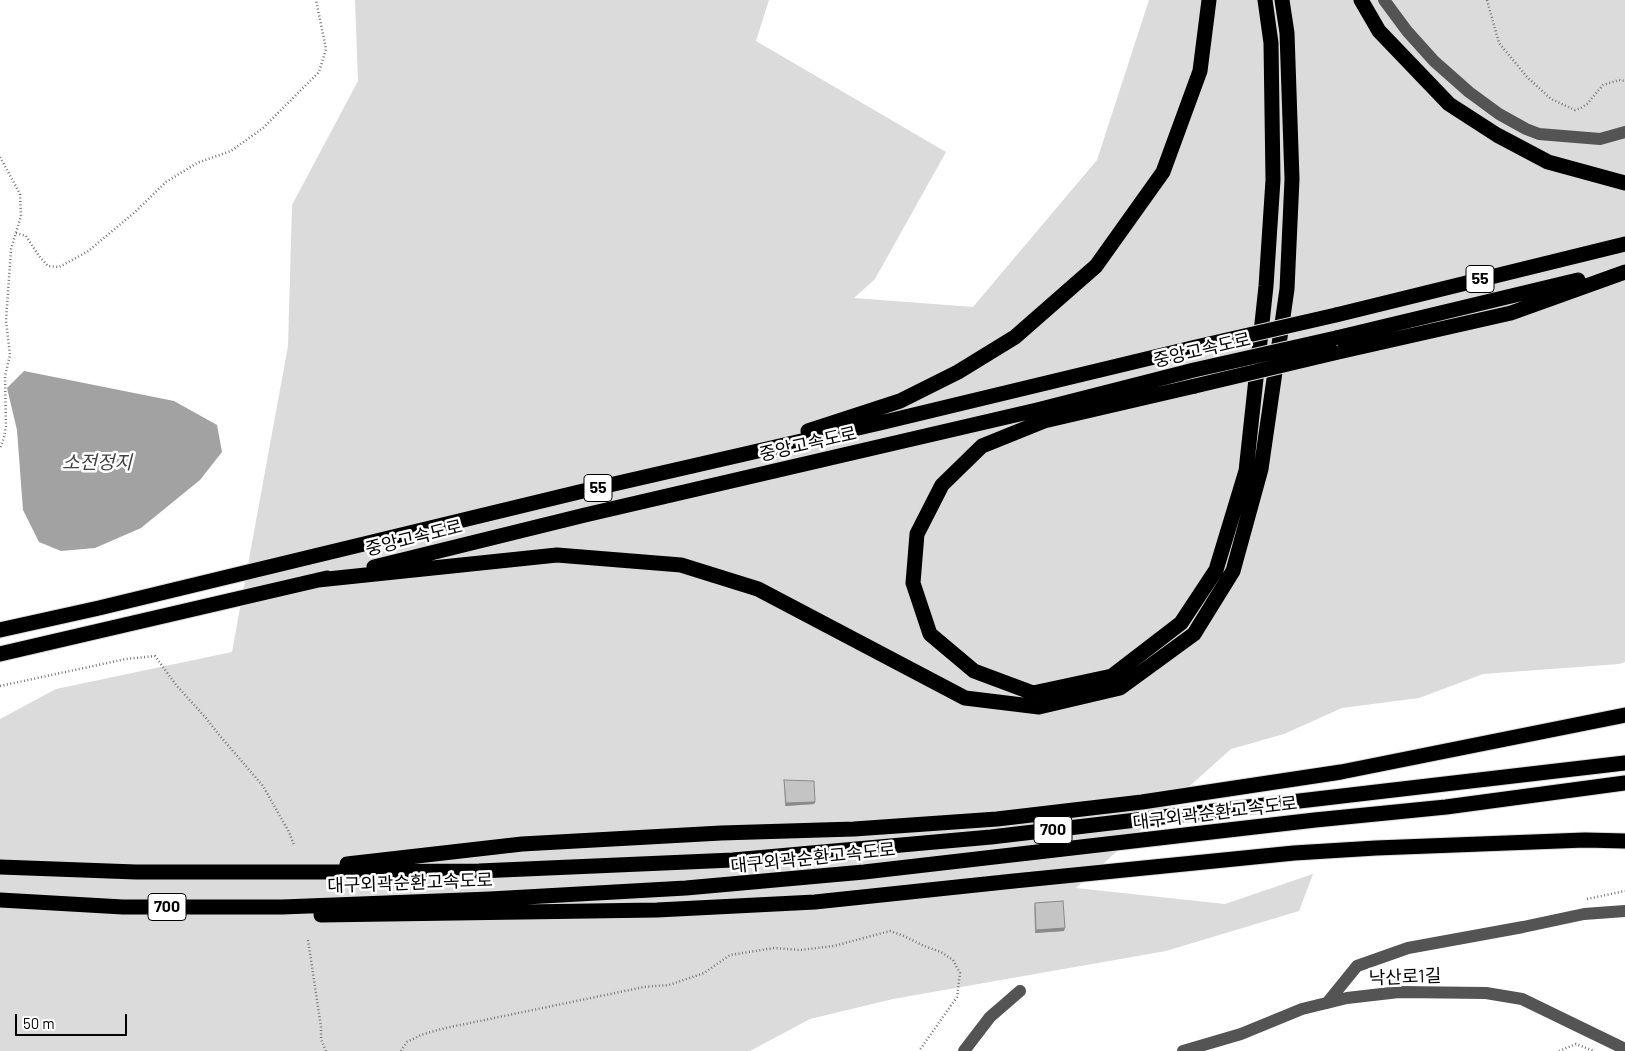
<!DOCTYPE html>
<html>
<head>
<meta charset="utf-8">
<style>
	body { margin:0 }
	#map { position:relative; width:1625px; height:1051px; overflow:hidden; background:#fff; font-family:Barlow,sans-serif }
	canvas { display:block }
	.scale { position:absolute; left:15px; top:1014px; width:112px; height:22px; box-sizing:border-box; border:2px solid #000; border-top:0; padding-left:6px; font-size:15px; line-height:18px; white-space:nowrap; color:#000; -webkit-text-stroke:4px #fff; paint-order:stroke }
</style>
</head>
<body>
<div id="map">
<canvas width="1625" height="1051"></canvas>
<div class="scale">50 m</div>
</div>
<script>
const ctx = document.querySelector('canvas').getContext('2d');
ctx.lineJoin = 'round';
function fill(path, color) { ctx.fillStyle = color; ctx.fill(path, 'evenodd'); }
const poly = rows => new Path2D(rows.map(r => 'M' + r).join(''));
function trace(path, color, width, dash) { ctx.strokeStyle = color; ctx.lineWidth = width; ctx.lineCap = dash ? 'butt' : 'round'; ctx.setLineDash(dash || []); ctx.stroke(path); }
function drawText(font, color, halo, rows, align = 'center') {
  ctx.font = font + ' Barlow,"Noto Sans KR",sans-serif'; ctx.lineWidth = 5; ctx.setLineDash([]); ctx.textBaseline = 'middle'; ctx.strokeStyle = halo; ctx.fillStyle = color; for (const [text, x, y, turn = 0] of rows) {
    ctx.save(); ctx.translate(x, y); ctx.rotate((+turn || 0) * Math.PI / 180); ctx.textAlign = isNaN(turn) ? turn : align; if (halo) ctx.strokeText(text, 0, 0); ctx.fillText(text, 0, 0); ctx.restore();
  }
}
const green = poly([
	[355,0,769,0,756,41,946,152,875,279,854,298,973,307,1097,160,1149,0,1625,0,1625,662,1619,664,1483,674,1419,698,1342,708,1284,734,1231,749,1076,888,1225,904,1313,874,1299,911,1166,951,893,999,810,1019,750,1051,0,1051,0,719,56,689,232,652,288,346,292,205,358,81]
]);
const water = poly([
	[24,371,174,401,217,425,222,452,200,480,141,528,95,548,61,551,39,542,23,510,17,430,7,388]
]);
const path = poly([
	[1487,0,1499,43,1527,77,1551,99,1575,110,1581,108,1587,104,1603,85,1619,80,1625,81],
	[0,157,20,194,21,216,11,249,6,321,10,355,5,376,6,426,4,438,0,448],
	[16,233,26,236,39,256,48,266,59,267,87,252,135,212,166,182,197,163,231,151,263,128,319,72,326,49,316,0],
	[0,686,126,659,155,656,176,685,206,718,220,736,263,786,289,832,294,845],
	[1587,899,1625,891],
	[308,940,321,1027,321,1039,326,1051],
	[401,1051,407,1042,421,1035,441,1029,644,987,669,985,704,973,730,955,774,948,800,950,834,946,890,931,904,936,924,946,941,952,953,960,960,973,957,997,919,1051],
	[1559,1051,1576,1044,1594,1051]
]);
const minor = poly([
	[1384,0,1407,31,1434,61,1469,92,1499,114,1526,129,1539,134,1600,139,1625,132],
	[1327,1003,1357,966,1408,948,1523,927,1584,914,1625,911],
	[964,1051,990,1017,1020,991],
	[1183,1051,1241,1034,1302,1009,1347,998,1399,992,1486,993,1522,999,1625,1049]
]);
const highway = poly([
	[1361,0,1379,31,1449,104,1497,135,1548,162,1625,183],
	[1336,315,1625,244],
	[1336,338,1578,280],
	[1334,353,1511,313,1625,272],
	[1195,386,1044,421,982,446,942,485,917,534,913,583,930,634,974,671,1033,693,1112,676,1181,623,1216,570,1246,471,1266,286,1273,180,1271,43,1265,0],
	[808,431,900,401,958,372,1015,337,1096,266,1163,172,1200,71,1209,0],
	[374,567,585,515,1037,410,1194,370],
	[318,580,557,555,681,565,758,589,965,698,1039,707,1120,688,1194,634,1233,571,1261,469,1287,289,1292,179,1287,33,1282,0],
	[0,630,99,608,579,492,880,423,1196,347],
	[0,654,327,578],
	[347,864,522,844,721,833,854,829,997,819,1142,802,1341,772,1625,715],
	[0,867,136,872,317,872,479,871,733,860,991,837,1625,763],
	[0,900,123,907,282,907,490,899,686,888,864,872,1315,820,1446,807,1625,783],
	[321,915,657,910,815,902,1014,881,1294,853,1376,848,1585,840,1625,841]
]);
const highwayBridge = poly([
	[1196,347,1336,315],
	[1194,370,1336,338],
	[1195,386,1334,353]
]);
const wall = poly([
	[784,780,815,802,814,804,785,806,784,783],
	[1035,903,1064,931,1035,933,1034,906]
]);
const shadedWall = poly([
	[815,802,814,804,785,806,786,803],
	[1065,928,1064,931,1035,933,1036,930]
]);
const building = poly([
	[784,780,814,781,815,802,786,803,784,780],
	[1063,901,1065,928,1036,930,1035,903,1063,901]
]);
const shields = [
	[1480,279,28],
	[598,488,28],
	[1053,830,38],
	[167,907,38]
];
const shieldNames = [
	["55",1480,279],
	["55",598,488],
	["700",1053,830],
	["700",167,907]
];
const streetNames = [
	["중앙고속도로",1202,350,-13],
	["중앙고속도로",808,444,-13],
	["중앙고속도로",414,538,-14],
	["대구외곽순환고속도로",1215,813,-7],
	["대구외곽순환고속도로",813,858,-6],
	["대구외곽순환고속도로",410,883,-2],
	["낙산로1길",1405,977,-2]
];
const waterNames = [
	["소전정지",97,463]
];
fill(green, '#dbdbdb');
fill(water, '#a2a2a2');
trace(highway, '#dbdbdb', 17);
trace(path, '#767676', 2.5, [1, 2.5]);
trace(minor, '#545454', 12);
trace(highway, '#000', 15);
trace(highwayBridge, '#dbdbdb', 17, []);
trace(highwayBridge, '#000', 15);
fill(wall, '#a9a9a9');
fill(shadedWall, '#898989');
fill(building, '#c4c4c4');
trace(building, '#898989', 1);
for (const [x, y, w] of shields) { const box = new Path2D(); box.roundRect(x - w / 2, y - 13.5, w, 27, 4); ctx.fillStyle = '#fff'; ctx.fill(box); trace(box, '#000', 1); }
drawText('bold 16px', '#000', null, shieldNames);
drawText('18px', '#000', '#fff', streetNames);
drawText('italic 19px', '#434343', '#fff', waterNames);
</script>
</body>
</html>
